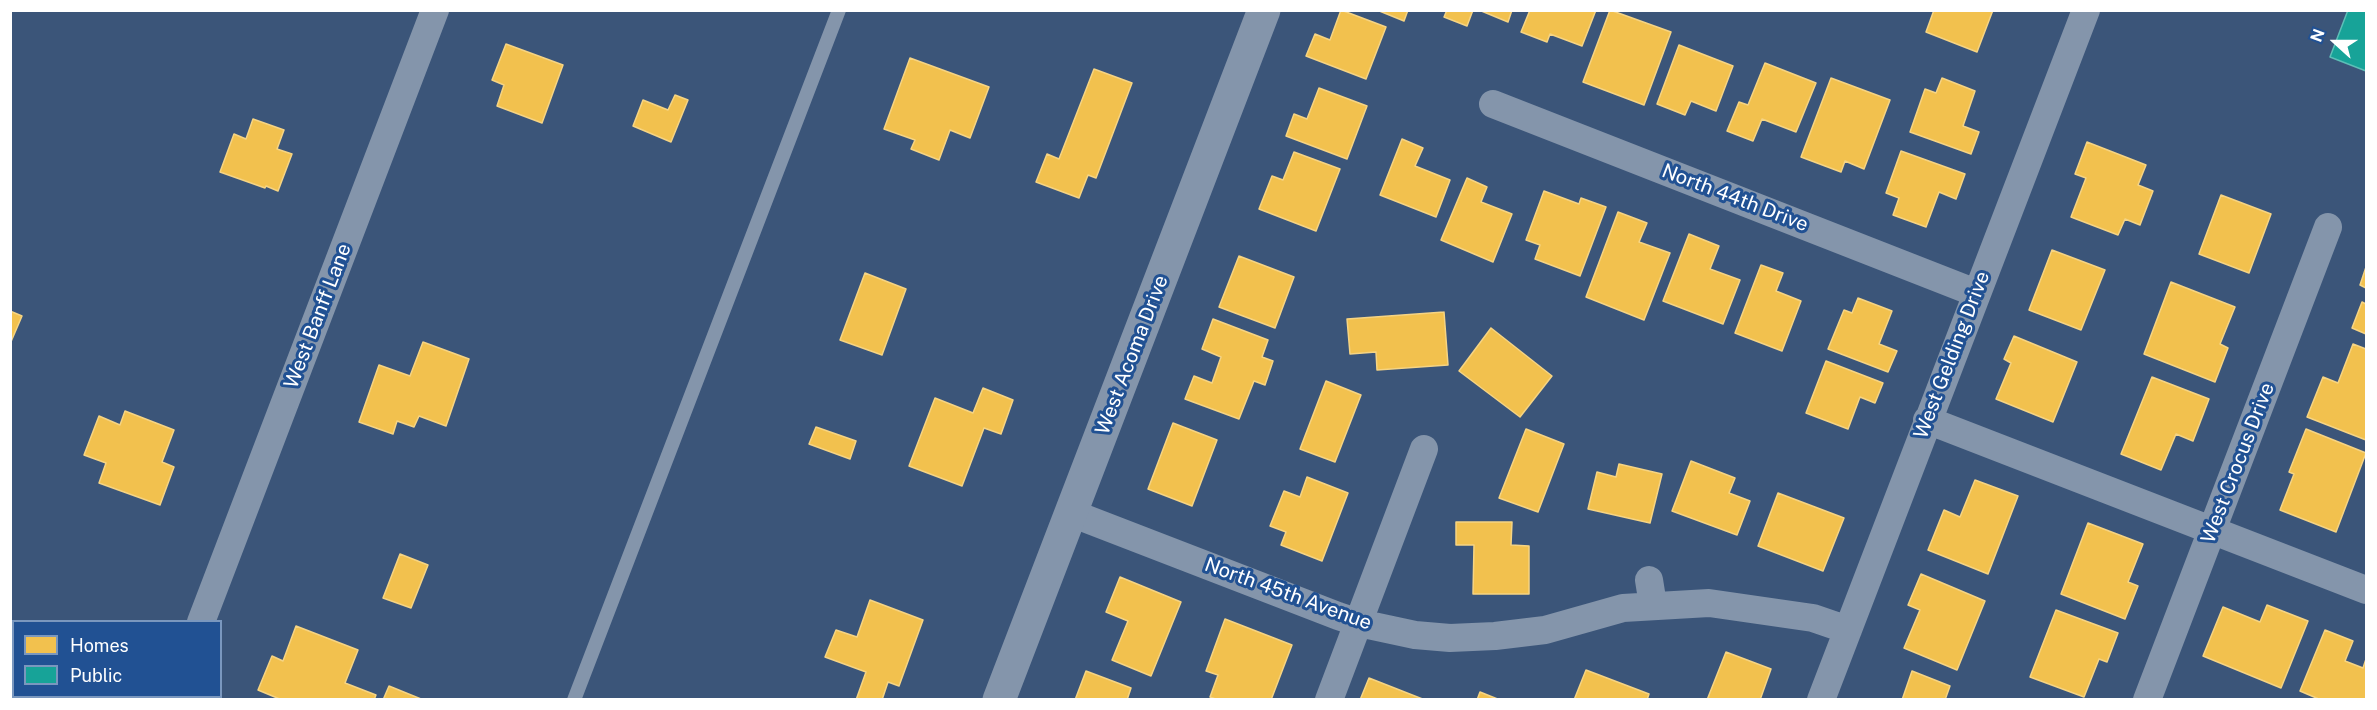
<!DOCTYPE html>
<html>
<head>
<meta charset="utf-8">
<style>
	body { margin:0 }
	#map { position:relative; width:2377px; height:710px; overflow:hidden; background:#3b5579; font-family:"Public Sans",sans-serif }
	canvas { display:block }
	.frame { position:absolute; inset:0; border:12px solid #fff; pointer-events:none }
	.legend { position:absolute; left:12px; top:620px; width:210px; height:78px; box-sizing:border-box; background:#215193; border:2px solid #7a97be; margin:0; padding:8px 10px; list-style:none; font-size:18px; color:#fff }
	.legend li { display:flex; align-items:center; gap:12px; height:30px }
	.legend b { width:30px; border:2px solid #7a97be }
	.north { position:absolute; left:2305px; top:12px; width:60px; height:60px; -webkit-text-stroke:4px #215193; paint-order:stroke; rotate:291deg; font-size:16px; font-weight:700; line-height:24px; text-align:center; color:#fff }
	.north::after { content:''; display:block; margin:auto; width:21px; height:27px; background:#fff; clip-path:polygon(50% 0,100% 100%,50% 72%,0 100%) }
</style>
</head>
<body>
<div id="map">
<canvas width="2377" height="710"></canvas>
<div class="frame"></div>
<ul class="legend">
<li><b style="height:16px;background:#f2c14e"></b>Homes</li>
<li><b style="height:16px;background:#17a398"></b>Public</li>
</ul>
<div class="north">N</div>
</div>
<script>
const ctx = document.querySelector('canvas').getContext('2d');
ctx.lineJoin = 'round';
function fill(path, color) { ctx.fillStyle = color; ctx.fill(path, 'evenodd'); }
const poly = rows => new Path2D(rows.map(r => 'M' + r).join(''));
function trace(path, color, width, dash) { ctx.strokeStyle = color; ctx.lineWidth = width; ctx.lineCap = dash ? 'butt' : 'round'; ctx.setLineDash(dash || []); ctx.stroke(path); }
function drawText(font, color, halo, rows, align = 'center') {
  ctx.font = font + ' "Public Sans",sans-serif'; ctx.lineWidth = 6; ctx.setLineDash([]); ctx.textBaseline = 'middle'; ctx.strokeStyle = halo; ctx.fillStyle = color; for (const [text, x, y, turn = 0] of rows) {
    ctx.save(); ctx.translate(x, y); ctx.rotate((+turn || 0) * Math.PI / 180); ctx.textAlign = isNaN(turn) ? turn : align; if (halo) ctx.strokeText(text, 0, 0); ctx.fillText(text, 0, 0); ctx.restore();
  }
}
const homes = poly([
	[1341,10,1386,27,1366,79,1306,56,1315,34,1330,40,1341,10],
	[1377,10,1408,10,1404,21,1377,10],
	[1447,10,1473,10,1467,26,1444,17,1447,10],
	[1479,10,1512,10,1508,22,1479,10],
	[1530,10,1596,10,1582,46,1550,34,1547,42,1521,32,1530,10],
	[1610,10,1671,32,1644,105,1583,82,1610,10],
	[1934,10,1993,10,1977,52,1926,32,1934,10],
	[506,44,563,65,542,123,497,106,504,85,492,80,506,44],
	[1679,45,1733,66,1716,111,1691,101,1685,115,1657,104,1679,45],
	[910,58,989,87,970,138,950,130,939,160,911,149,915,140,884,129,910,58],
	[1765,63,1816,83,1796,132,1762,119,1753,141,1727,131,1739,102,1748,105,1765,63],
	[1094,69,1132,83,1096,178,1088,175,1079,198,1036,182,1047,154,1059,159,1094,69],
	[1831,78,1890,100,1864,169,1845,161,1841,172,1801,157,1831,78],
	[1942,78,1975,91,1963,126,1979,132,1971,154,1910,132,1925,89,1936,93,1942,78],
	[1319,88,1367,106,1347,159,1286,136,1294,114,1307,119,1319,88],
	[675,95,688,100,671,142,633,126,643,100,668,110,675,95],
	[253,119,284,130,277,149,292,154,278,191,266,186,265,188,220,172,234,134,246,139,253,119],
	[1402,139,1423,148,1415,166,1450,180,1436,217,1380,195,1402,139],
	[2087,142,2146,165,2138,185,2153,191,2140,225,2125,219,2118,235,2071,217,2086,178,2075,174,2087,142],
	[1901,151,1965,174,1956,199,1939,192,1926,227,1893,215,1899,198,1886,193,1901,151],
	[1294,152,1340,169,1316,231,1259,209,1272,176,1283,180,1294,152],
	[1467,178,1487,187,1481,202,1512,214,1493,262,1441,240,1467,178],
	[1544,191,1579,204,1581,198,1606,207,1580,276,1535,259,1540,245,1526,240,1544,191],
	[2221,195,2271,214,2249,273,2199,254,2221,195],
	[1618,212,1647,223,1639,242,1670,253,1644,320,1586,297,1618,212],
	[1689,234,1719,246,1710,269,1740,280,1723,324,1663,301,1689,234],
	[2052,250,2105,270,2081,330,2029,310,2052,250],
	[1239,256,1294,277,1275,328,1219,307,1239,256],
	[1761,265,1783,273,1776,291,1801,301,1782,351,1735,333,1761,265],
	[2366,267,2366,288,2360,285,2366,267],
	[865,273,906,289,882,355,840,340,865,273],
	[2171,282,2235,307,2220,344,2228,348,2215,382,2144,354,2171,282],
	[1858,298,1892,311,1879,344,1897,351,1888,372,1828,349,1844,310,1852,313,1858,298],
	[2362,302,2366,304,2366,334,2352,328,2362,302],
	[10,311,22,316,10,344,10,311],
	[1444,312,1448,365,1377,370,1376,352,1350,354,1347,319,1444,312],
	[1213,319,1268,340,1262,357,1273,361,1265,385,1254,381,1239,419,1185,399,1194,376,1212,383,1221,357,1202,349,1213,319],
	[1491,328,1552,376,1520,417,1459,371,1491,328],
	[2014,336,2077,362,2053,422,1996,399,2011,363,2004,359,2014,336],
	[423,342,469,359,446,426,419,416,414,427,397,421,393,434,359,422,379,365,410,376,423,342],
	[2353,344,2366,349,2366,440,2307,417,2323,377,2338,383,2353,344],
	[1826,361,1883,383,1875,403,1860,397,1848,429,1806,413,1826,361],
	[2152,377,2209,399,2193,441,2176,434,2161,470,2121,454,2152,377],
	[1326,381,1361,395,1335,462,1300,449,1326,381],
	[983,388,1013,400,1001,434,984,428,962,486,909,466,935,398,973,413,983,388],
	[125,411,174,430,162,462,174,467,160,505,99,483,106,463,84,455,99,416,120,425,125,411],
	[1173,423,1217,440,1192,506,1148,489,1173,423],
	[816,427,856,441,850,459,809,444,816,427],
	[1526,429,1564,444,1538,512,1499,498,1526,429],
	[2306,429,2366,453,2336,532,2280,510,2294,474,2289,472,2306,429],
	[1691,461,1735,478,1729,493,1750,501,1737,535,1672,511,1691,461],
	[1619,464,1662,474,1650,523,1588,509,1597,472,1616,477,1619,464],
	[1307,477,1348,493,1322,561,1281,545,1286,532,1270,526,1284,491,1300,497,1307,477],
	[1975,480,2018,496,1988,574,1928,550,1944,510,1960,517,1975,480],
	[1778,493,1844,518,1823,571,1758,546,1778,493],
	[1456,522,1512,522,1511,545,1529,546,1529,594,1473,594,1474,545,1456,545,1456,522],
	[2088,523,2143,544,2128,582,2138,586,2125,619,2061,594,2088,523],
	[400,554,428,565,411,608,383,598,400,554],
	[1921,574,1985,601,1957,670,1904,648,1920,610,1908,605,1921,574],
	[1120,577,1181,602,1151,676,1112,660,1128,621,1106,612,1120,577],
	[870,600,923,620,899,686,888,682,882,700,856,700,866,672,825,657,836,630,857,637,870,600],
	[2267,605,2308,621,2281,688,2203,656,2223,607,2260,622,2267,605],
	[2056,610,2118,633,2107,662,2099,659,2084,697,2030,677,2056,610],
	[1225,619,1292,645,1271,700,1218,700,1210,697,1218,675,1206,671,1225,619],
	[296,626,358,650,345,683,376,695,374,700,282,700,258,690,272,656,283,661,296,626],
	[2325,630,2353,641,2345,661,2363,668,2366,659,2366,700,2321,700,2300,691,2325,630],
	[1726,652,1771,669,1760,700,1707,700,1726,652],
	[1586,670,1649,694,1647,700,1574,700,1586,670],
	[1086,671,1131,688,1127,700,1075,700,1086,671],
	[1912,671,1950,686,1945,700,1902,700,1912,671],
	[1369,678,1425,700,1360,700,1369,678],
	[389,686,421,699,421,700,383,700,389,686],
	[1480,692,1500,700,1477,700,1480,692],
	[39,696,69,696,77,700,38,700,39,696]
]);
const public = poly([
	[2348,10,2366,10,2366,71,2330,57,2348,10]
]);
const service = poly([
	[574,700,839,10]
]);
const minor = poly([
	[1493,104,1976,293],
	[1927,420,2366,590],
	[1071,513,1338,616,1359,623,1415,635,1450,638,1495,636,1545,630,1623,608,1709,603,1813,618,1848,630],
	[1649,580,1653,605],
	[201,622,435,10],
	[172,700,173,696],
	[1329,700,1424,449],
	[1821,700,2086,10],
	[2147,700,2328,227]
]);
const tertiary = poly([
	[999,700,1264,10]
]);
const streetNames = [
	["North 44th Drive",1735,198,21],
	["West Banff Lane",318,316,-69],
	["West Acoma Drive",1132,355,-69],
	["West Gelding Drive",1952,355,-69],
	["West Crocus Drive",2238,463,-69],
	["North 45th Avenue",1288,594,20]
];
fill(homes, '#f2c14e');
trace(homes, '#f6d483', 1.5);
fill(public, '#17a398');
trace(public, '#5dbfb7', 1.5);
trace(service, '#8495ab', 14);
trace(minor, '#8495ab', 28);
trace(tertiary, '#8495ab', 33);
drawText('20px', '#fff', '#215193', streetNames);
</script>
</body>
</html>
